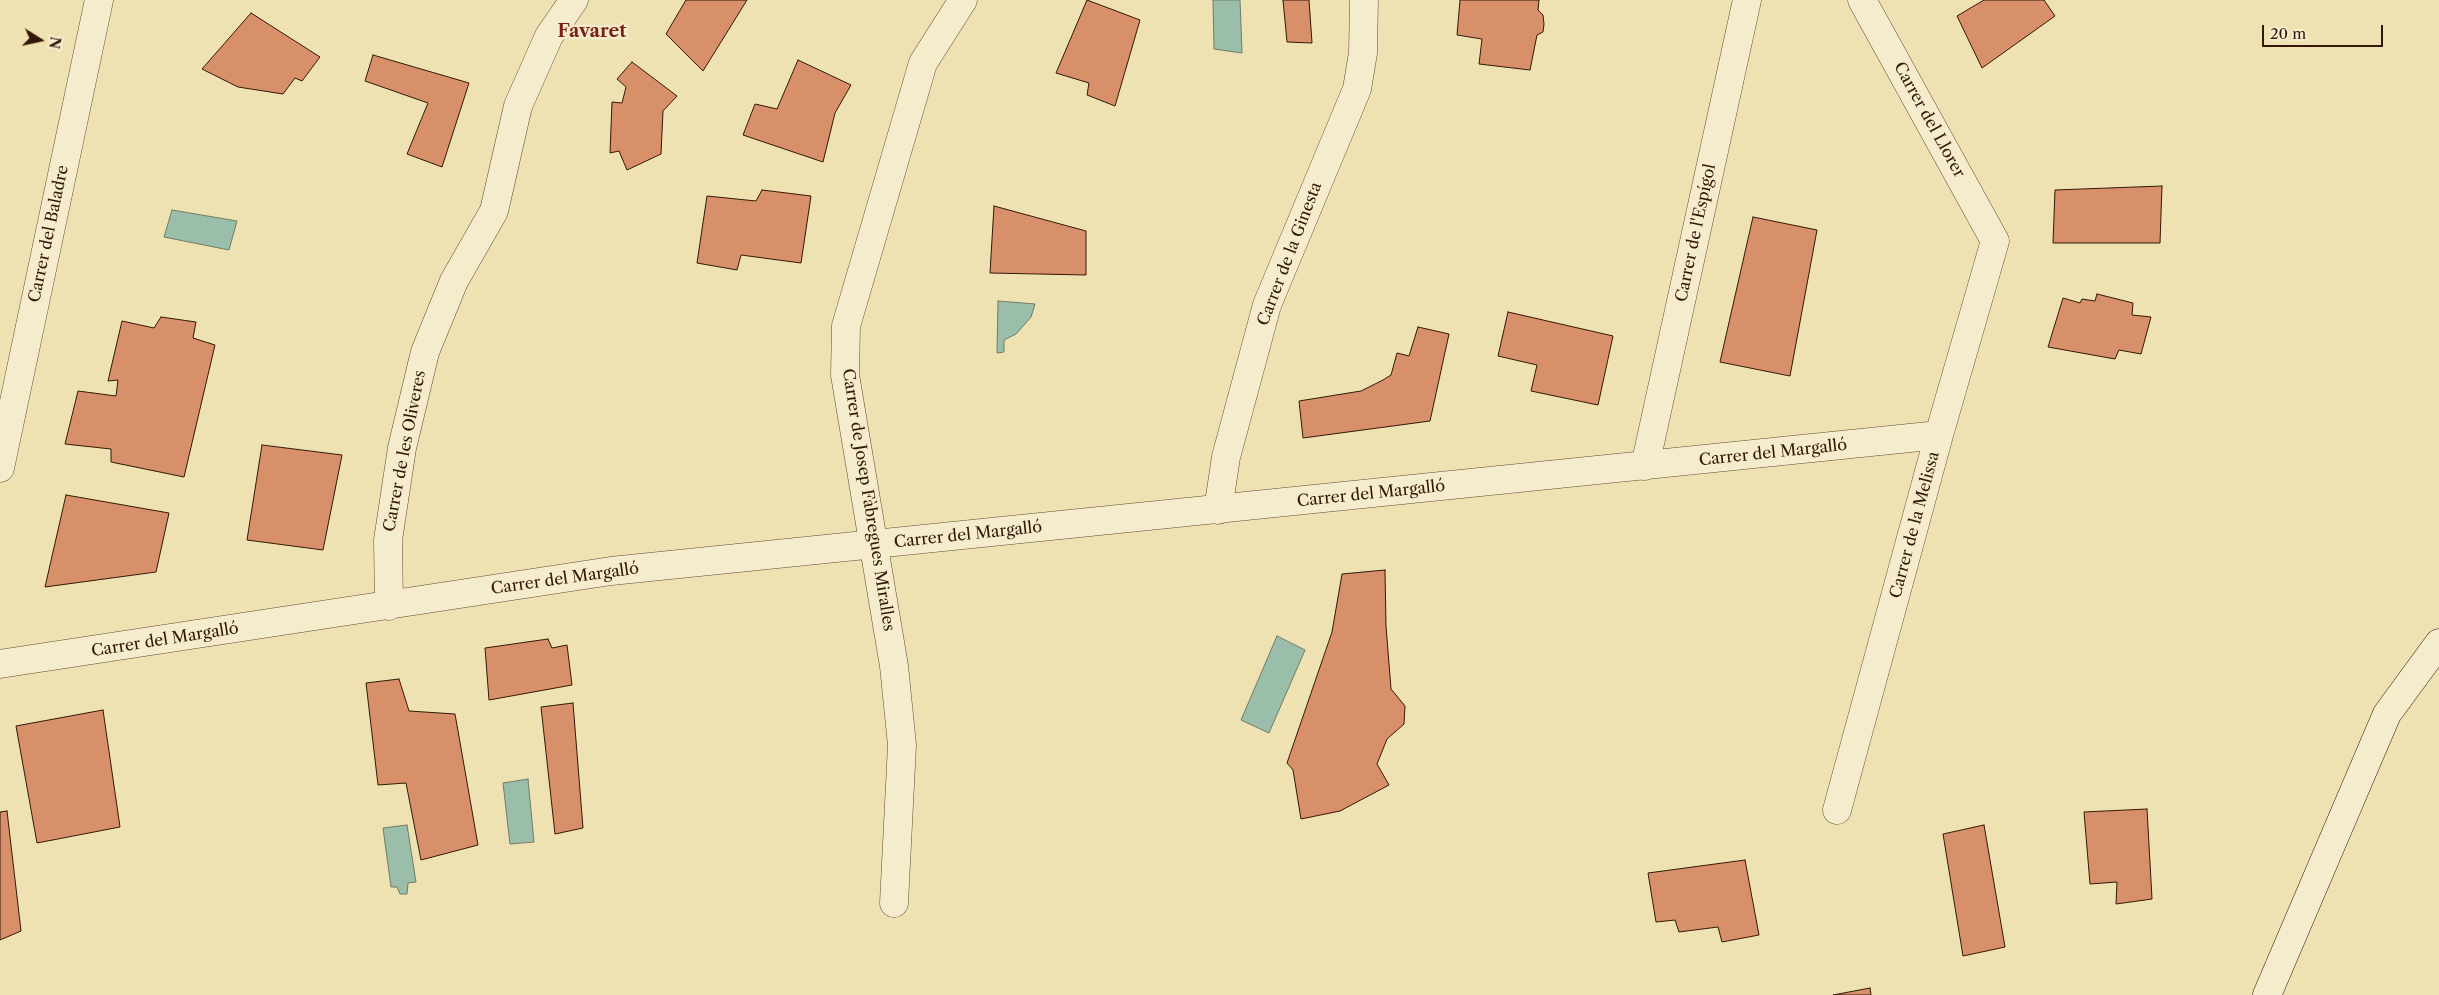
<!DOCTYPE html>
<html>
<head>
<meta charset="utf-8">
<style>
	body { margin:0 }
	#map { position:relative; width:2439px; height:995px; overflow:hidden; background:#efe2b2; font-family:"Libre Caslon Text",serif }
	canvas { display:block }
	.north { position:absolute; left:15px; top:15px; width:50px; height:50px; -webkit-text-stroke:4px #f5eccd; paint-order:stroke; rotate:100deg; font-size:14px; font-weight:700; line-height:20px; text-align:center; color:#331707 }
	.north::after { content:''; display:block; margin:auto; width:18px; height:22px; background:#331707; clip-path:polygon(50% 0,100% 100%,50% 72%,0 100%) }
	.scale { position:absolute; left:2262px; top:25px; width:121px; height:22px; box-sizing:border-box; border:2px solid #331707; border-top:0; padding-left:6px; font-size:15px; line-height:18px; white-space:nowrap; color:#331707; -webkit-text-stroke:4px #f5eccd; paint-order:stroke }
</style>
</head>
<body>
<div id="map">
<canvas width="2439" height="995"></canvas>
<div class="north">N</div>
<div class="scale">20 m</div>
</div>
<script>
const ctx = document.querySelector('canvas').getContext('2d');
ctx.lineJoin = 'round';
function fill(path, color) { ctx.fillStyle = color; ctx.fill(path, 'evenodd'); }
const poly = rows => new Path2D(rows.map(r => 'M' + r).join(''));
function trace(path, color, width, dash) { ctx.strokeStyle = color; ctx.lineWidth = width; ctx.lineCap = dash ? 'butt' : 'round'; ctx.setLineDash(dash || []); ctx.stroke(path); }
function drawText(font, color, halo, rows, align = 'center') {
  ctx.font = font + ' "Libre Caslon Text",serif'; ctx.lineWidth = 4.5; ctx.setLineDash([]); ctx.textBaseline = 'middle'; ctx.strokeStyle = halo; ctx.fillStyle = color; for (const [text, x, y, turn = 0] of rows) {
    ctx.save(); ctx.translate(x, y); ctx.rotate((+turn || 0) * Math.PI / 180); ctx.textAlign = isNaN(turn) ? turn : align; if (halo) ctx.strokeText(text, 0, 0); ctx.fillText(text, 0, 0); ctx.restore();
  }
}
const water = poly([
	[1213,0,1240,0,1242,53,1214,49,1213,0],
	[172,210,237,221,229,250,164,237,172,210],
	[998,301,1035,304,1031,317,1024,325,1016,334,1004,340,1004,352,997,353,998,301],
	[1277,636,1305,650,1269,733,1241,720,1277,636],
	[528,779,534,842,510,844,503,783,528,779],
	[407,825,416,882,408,883,407,894,400,894,397,887,391,887,383,828,407,825]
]);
const building = poly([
	[686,0,747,0,703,71,666,34,686,0],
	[1087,0,1140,20,1115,106,1087,95,1089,83,1056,73,1087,0],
	[1283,0,1309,0,1312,43,1287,42,1283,0],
	[1460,0,1539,0,1538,10,1543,15,1544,24,1543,32,1537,35,1530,70,1479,64,1482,39,1457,35,1460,0],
	[1984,0,2044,0,2055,16,1982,68,1957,16,1984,0],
	[251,13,320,57,302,81,295,78,283,94,238,87,202,69,251,13],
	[373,55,469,83,442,167,407,154,428,103,365,81,373,55],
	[798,60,851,85,835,113,823,162,743,135,755,104,777,109,798,60],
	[632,62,677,96,663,111,661,154,627,170,619,151,610,153,612,102,622,103,626,87,617,79,632,62],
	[2162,186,2160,243,2053,243,2055,190,2162,186],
	[762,190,811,196,801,263,741,255,737,270,697,263,707,196,756,201,762,190],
	[994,206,1086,231,1086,275,990,273,994,206],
	[1753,217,1817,230,1790,376,1720,362,1753,217],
	[2097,294,2133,303,2132,315,2151,317,2141,354,2119,350,2115,359,2048,347,2063,298,2080,303,2082,299,2095,301,2097,294],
	[1508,312,1613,336,1598,405,1531,391,1537,365,1498,356,1508,312],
	[161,317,196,322,193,338,215,345,184,477,111,462,111,449,65,444,78,391,116,396,118,380,108,381,122,321,154,328,161,317],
	[1418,327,1449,334,1430,421,1303,438,1299,401,1361,391,1383,380,1391,375,1397,353,1409,356,1418,327],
	[262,445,342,455,323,550,247,540,262,445],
	[66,495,169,513,156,572,45,587,66,495],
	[1385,570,1386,626,1391,689,1405,706,1404,724,1387,739,1377,764,1389,785,1340,811,1301,819,1293,770,1287,763,1332,632,1342,574,1385,570],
	[548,639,552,648,567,645,572,685,489,700,485,648,548,639],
	[399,679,409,711,455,714,478,845,421,860,406,783,378,785,366,683,399,679],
	[573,703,583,828,555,834,541,707,573,703],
	[103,710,120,827,37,843,16,726,103,710],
	[2147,809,2152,899,2116,904,2117,882,2090,884,2084,812,2147,809],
	[7,811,21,931,0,940,0,812,7,811],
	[1984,825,2005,947,1963,956,1943,834,1984,825],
	[1745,860,1759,935,1722,942,1718,927,1679,932,1675,920,1656,922,1648,873,1745,860],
	[1870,988,1871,995,1833,995,1870,988]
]);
const street = poly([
	[1645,466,1747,0],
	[0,468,99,0],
	[1218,510,1226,457,1267,305,1357,89,1363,53,1364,0],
	[389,606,388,540,402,448,425,352,454,281,494,211,518,106,549,36,574,0],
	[0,664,611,571,1939,435],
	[1837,810,1939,435,1995,241,1862,0],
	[894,903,902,745,894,666,845,375,846,326,923,63,963,0]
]);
const secondary = poly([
	[2267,995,2387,714,2439,643]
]);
const streetNames = [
	["Carrer del Llorer",1929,120,61],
	["Carrer de l'Espígol",1696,233,-78],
	["Carrer del Baladre",49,234,-78],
	["Carrer de la Ginesta",1290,254,-69],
	["Carrer de les Oliveres",405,451,-79],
	["Carrer del Margalló",1773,453,-6],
	["Carrer del Margalló",1371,494,-6],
	["Carrer de Josep Fàbregues Miralles",868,500,81],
	["Carrer de la Melissa",1915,525,-75],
	["Carrer del Margalló",968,535,-6],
	["Carrer del Margalló",565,579,-8],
	["Carrer del Margalló",165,640,-9]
];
const neighbourhoodNames = [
	["Favaret",592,32]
];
fill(water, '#9abea9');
trace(water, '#717b68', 1);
fill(building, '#d8906a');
trace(building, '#331707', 1);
trace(street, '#624a32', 29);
trace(secondary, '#331707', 29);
trace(street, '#f5eccd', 28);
trace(secondary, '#f5eccd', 28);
drawText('16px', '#331707', '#f5eccd', streetNames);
drawText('bold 18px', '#7a1f14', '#f5eccd', neighbourhoodNames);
</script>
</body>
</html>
